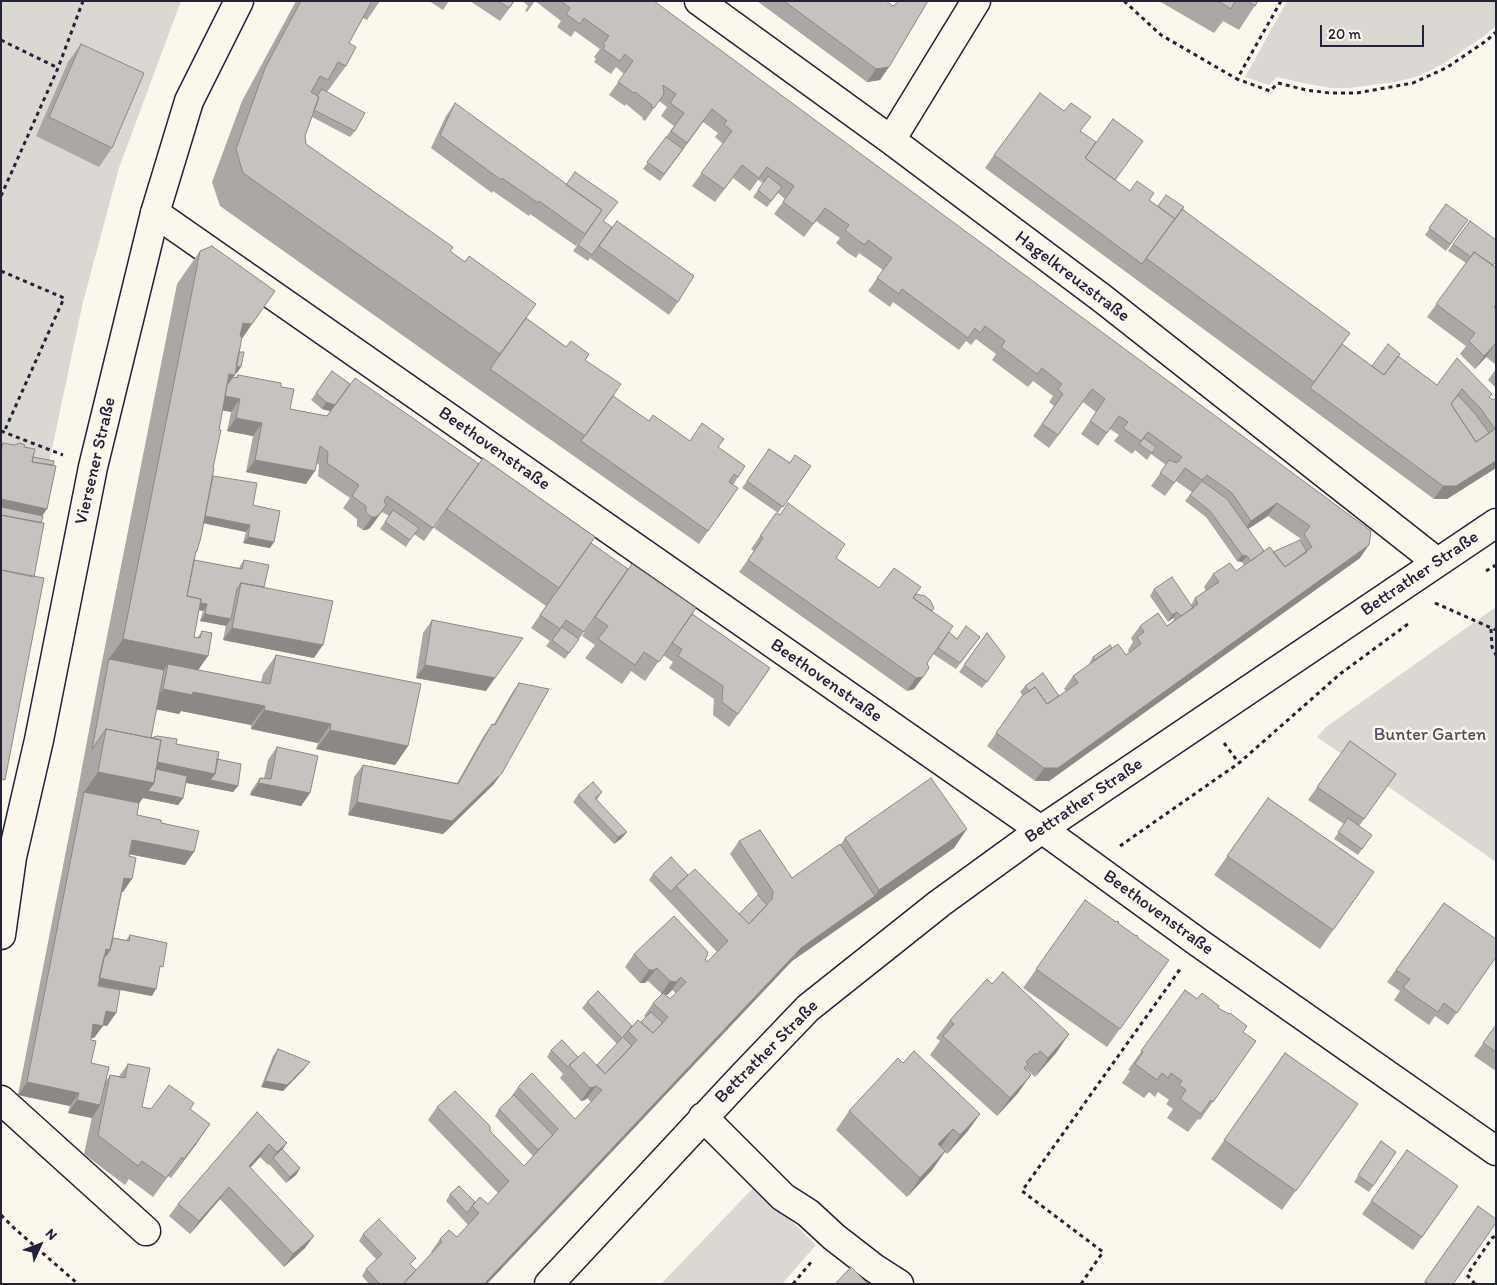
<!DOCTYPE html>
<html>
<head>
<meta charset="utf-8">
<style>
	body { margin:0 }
	#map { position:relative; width:1497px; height:1285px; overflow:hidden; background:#fbf7ec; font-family:Itim,sans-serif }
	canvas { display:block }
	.frame { position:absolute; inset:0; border:2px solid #22223b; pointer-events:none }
	.north { position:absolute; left:15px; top:1220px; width:50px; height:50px; -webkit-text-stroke:4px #fbf7ec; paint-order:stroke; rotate:47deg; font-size:14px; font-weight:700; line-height:20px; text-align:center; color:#22223b }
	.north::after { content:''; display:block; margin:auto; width:18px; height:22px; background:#22223b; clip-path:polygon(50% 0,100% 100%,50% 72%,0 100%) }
	.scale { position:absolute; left:1320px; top:25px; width:104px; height:22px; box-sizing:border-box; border:2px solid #22223b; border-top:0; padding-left:6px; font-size:15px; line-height:18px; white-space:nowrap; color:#22223b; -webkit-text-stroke:4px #fbf7ec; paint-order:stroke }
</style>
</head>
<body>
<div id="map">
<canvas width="1497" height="1285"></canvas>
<div class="frame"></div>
<div class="north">N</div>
<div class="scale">20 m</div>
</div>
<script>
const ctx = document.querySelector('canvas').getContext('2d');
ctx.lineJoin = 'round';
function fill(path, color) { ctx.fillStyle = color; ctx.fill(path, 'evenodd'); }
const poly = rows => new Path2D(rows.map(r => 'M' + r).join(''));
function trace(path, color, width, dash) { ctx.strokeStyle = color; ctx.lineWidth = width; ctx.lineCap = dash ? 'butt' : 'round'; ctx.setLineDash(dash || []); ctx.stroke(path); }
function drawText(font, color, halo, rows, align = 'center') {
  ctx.font = font + ' Itim,sans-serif'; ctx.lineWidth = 5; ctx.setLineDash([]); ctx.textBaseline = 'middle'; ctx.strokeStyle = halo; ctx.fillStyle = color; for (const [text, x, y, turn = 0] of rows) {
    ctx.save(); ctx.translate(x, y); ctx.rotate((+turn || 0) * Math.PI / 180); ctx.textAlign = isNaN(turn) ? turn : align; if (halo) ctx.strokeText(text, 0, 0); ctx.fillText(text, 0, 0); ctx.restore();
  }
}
const green = poly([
	[1,1,181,1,119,168,83,302,49,463,1,445],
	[1287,1,1496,1,1496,26,1484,36,1443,64,1427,72,1412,78,1395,82,1349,88,1331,88,1308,84,1277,77,1269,85,1245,77],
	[1496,607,1496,862,1317,737,1326,727],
	[755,1186,816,1245,782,1284,661,1284]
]);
const path = poly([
	[1124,1,1161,35,1237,79],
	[1281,1,1237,79,1270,91,1278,83,1306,90,1330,93,1357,93,1413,83,1446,68,1486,41,1496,32],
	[1,40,58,68],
	[1,196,58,68,83,1],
	[1,271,64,298,4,432],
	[1,431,63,455],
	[1486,571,1496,565],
	[1435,603,1496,630],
	[1491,629,1492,647,1496,655],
	[1224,743,1239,763],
	[1120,846,1239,763,1340,674,1408,624],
	[1,1215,14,1228,78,1284],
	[793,1284,812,1261],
	[1081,1284,1103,1252,1022,1191,1181,968],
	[1475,1284,1467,1275,1492,1238,1495,1236]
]);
const minor = poly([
	[699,1,891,140,1103,299,1437,562],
	[891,140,976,1],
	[155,213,1035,826,1042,829,1199,943,1496,1151],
	[1,1100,146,1231],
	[703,1117,783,1197,808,1213,834,1237,874,1268,899,1284],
	[549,1284,740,1079,808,1008,940,903,1042,829,1496,523]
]);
const major = poly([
	[1,935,12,857,39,740,93,467,155,213,189,101,239,1]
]);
const wall = poly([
	[296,1,380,1,367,20,363,18,349,43,346,66,327,92,355,131,350,137,312,117,305,136,306,144,450,251,526,318,585,360,585,436,649,421,690,441,718,447,745,466,733,485,738,488,699,544,477,388,478,386,477,388,220,206,212,182,242,101],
	[429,1,449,1,443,10],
	[470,1,515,1,500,21],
	[523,1,654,1,1360,558,1049,781,1035,781,987,746,1023,696,1020,692,1025,686,1059,696,1066,691,1064,689,1073,676,1089,665,1089,664,1093,657,1112,648,1126,655,1129,653,1128,650,1133,642,1131,638,1140,626,1167,626,1174,620,1173,618,1168,622,1150,596,1154,589,1191,605,1195,598,1206,591,1204,587,1213,574,1236,571,1244,566,1242,562,1237,561,1206,517,1185,501,1192,492,1176,481,1165,496,1151,486,1166,465,1151,454,1147,460,1135,450,1132,454,1114,441,1119,435,1110,429,1098,446,1081,434,1096,412,1083,402,1049,448,1033,436,1054,406,1049,402,1053,396,1033,381,1028,387,992,360,996,354,976,339,971,345,966,341,959,350,893,302,890,307,868,291,883,270,859,253,856,258,848,253,836,243,840,238,816,221,804,237,774,214,785,199,778,193,767,207,753,197,763,183,758,180,750,191,733,178,715,202,692,186,723,144,715,137,718,133,703,122,660,181,643,169,674,126,661,116,667,107,659,101,645,121,642,119,643,118,626,104,625,106,609,95,624,74,616,67,611,74,594,62,596,59,594,57,600,49,575,31,571,37,557,27,561,21,535,1,527,12,525,11,528,6],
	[1268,516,1301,539,1300,540,1273,552,1264,551,1248,529],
	[757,1,886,1,893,6,897,3,898,1,928,1,880,80,867,82],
	[1159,1,1258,1,1239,30,1223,21,1214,33],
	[81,44,112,148,99,167,36,136,68,62],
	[455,103,604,221,678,302,669,315,590,258,588,261,573,251,593,223,576,246,530,214,529,216,493,191,492,193,431,148,446,116],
	[1081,131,1115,180,1130,191,1149,200,1158,206,1183,209,1342,344,1372,366,1398,356,1437,385,1457,358,1489,397,1493,400,1496,398,1496,468,1447,499,1434,499,985,168,994,155],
	[1446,204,1468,220,1446,251,1425,235],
	[1470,221,1494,266,1494,308,1496,309,1496,365,1486,357,1475,369,1460,354,1466,346,1427,317,1466,263,1448,251],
	[200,251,252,324,241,340,239,352,237,373,235,373,233,377,236,377,238,375,281,387,290,409,327,416,330,411,322,409,311,400,332,371,350,384,591,543,770,668,729,727,713,715,714,699,669,668,673,662,663,655,645,681,631,671,622,684,585,658,595,645,582,636,606,600,565,659,546,646,550,641,531,628,546,606,434,528,456,496,424,541,414,534,406,547,380,529,389,516,382,512,370,528,366,530,363,530,357,526,357,519,343,508,350,498,318,476,319,465,317,463,306,484,246,472,253,436,227,431,231,412,222,410,213,468,213,476,253,505,274,542,270,548,243,543,246,532,203,523,197,551,195,555,194,560,239,568,240,566,244,560,314,658,223,640,226,625,200,621,203,611,199,610,194,637,197,638,202,631,198,670,261,682,263,674,276,655,408,746,395,765,316,749,318,743,251,729,251,725,181,711,179,714,156,709,151,738,176,744,217,759,238,786,233,792,186,783,183,798,178,805,143,798,139,803,137,815,161,823,185,865,129,854,123,892,122,892,113,938,126,940,130,935,159,972,152,996,98,986,116,1013,107,1026,103,1025,94,1038,91,1038,91,1063,106,1081,110,1075,119,1076,128,1064,142,1107,151,1109,194,1103,190,1109,197,1143,171,1178,168,1176,153,1197,129,1179,125,1185,84,1154,92,1117,92,1118,68,1113,70,1106,18,1095,75,805,100,672,177,284],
	[1496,369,1496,388,1488,380],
	[769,449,790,463,811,466,778,513,742,488],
	[776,513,828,532,836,558,879,588,916,594,932,611,949,632,957,639,980,637,956,669,933,654,927,663,929,668,920,681,914,689,907,691,739,572,754,551,751,549],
	[432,620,486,691,416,678,423,633],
	[987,633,1005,657,982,688,959,672],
	[519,683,502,773,493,785,443,834,348,815,354,777,363,765,457,783,483,737,492,724,494,724,510,696],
	[1350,741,1396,774,1359,826,1372,835,1358,855,1334,839,1344,824,1308,800],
	[277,747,310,793,301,806,250,795,251,791,260,778,264,778,268,760],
	[602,792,597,800,622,838,614,844,573,802,578,795],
	[1268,798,1374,872,1320,949,1214,875],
	[845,838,954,848,792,961,487,1284,369,1284,362,1276,366,1269,377,1260,359,1241,363,1234,411,1265,416,1270,432,1253,431,1252,440,1239,457,1237,468,1225,446,1201,450,1194,475,1202,488,1204,498,1193,428,1120,437,1107,490,1131,524,1166,533,1156,495,1116,499,1109,509,1100,518,1087,575,1119,591,1102,587,1098,585,1100,581,1101,560,1078,563,1074,547,1057,551,1050,578,1057,597,1065,617,1044,582,1008,587,1002,632,1026,641,1022,646,1017,644,1016,653,1003,662,994,648,981,645,983,640,983,625,967,634,954,707,956,705,960,707,962,717,952,649,880,653,874,688,875,739,914,759,896,730,854,739,841,792,878,841,844],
	[672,990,676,993,670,999,664,994,667,995],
	[1085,900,1169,960,1107,1047,1023,988],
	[1444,903,1496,957,1448,1025,1435,1016,1429,1025,1394,1000,1400,991,1387,982],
	[992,984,1069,1034,1056,1053,1035,1077,1027,1070,1027,1071,1018,1093,997,1116,930,1055,940,1041,936,1038,950,1020],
	[1185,990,1197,999,1218,1008,1243,1032,1256,1041,1200,1120,1198,1119,1188,1132,1167,1118,1173,1109,1166,1104,1169,1100,1158,1092,1155,1097,1149,1092,1144,1098,1122,1083,1130,1071,1128,1070],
	[1496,1025,1496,1071,1474,1056],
	[278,1049,305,1068,283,1091,261,1087,273,1056],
	[1285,1053,1358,1104,1282,1210,1211,1159],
	[903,1063,980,1114,967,1132,947,1154,945,1152,932,1170,907,1197,836,1130,849,1111],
	[257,1112,287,1143,282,1149,300,1168,296,1175,286,1183,269,1164,268,1165,260,1157,250,1168,305,1248,284,1267,220,1199,190,1234,169,1216,178,1204],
	[1381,1141,1396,1152,1369,1192,1354,1182],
	[1407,1150,1458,1186,1413,1250,1362,1214],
	[1478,1206,1453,1284,1423,1284]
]);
const shadedWall = poly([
	[889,67,880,80,867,82,876,69],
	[712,109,703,122,660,181,687,143],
	[243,323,252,324,229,357],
	[1495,344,1486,357,1475,369,1484,356],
	[222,363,241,367,237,373,217,369],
	[229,374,235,375,220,395,240,399,231,412,211,408],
	[326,402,335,405,330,411,322,409],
	[236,418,262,423,253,436,227,431],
	[255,460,315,471,306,484,246,472],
	[1496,461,1496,468,1447,499,1434,499,1443,486],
	[1,499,47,509,38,522,1,514],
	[1277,503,1268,516,1242,533,1251,521],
	[379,515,370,528,366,530,363,530,372,517],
	[203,516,250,525,246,532,198,522],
	[248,537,274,542,270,548,243,543],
	[1369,545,1360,558,1049,781,1035,781,1044,768],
	[1242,555,1247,556,1242,562,1237,561],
	[181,599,207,604,203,611,176,605],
	[1177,612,1173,618,1168,622,1172,615],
	[205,614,231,619,226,626,200,621],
	[232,628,323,645,314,658,223,640],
	[523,638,486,691,416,678,425,665],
	[123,639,208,656,185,689,168,664,155,683,109,659,100,672],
	[923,677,914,689,907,691,916,678],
	[163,689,193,692,265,706,251,725,181,711,179,714,150,708],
	[264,710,331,724,318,743,251,729],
	[330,730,408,746,395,765,316,749],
	[102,751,215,774,238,786,233,792,142,774],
	[98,772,154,783,183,798,178,805,143,798,130,816,84,792,75,805],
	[502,773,493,785,443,834,348,815,357,802,452,821],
	[259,783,310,793,301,806,250,795],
	[967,829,954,848,792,961,487,1284,484,1284,801,948,875,896,879,890],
	[627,832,622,838,614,844,618,837],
	[132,840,194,852,185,865,123,853],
	[124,878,132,879,123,892,115,891],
	[106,949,110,950,101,963],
	[657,968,645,983,640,983,649,970],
	[681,977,672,990,667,995,661,994,670,981],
	[97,978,156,989,152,996,92,984],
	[106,1011,116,1013,107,1026,97,1024],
	[93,1024,103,1026,94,1038,84,1037],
	[1069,1034,1056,1053,1035,1077,1048,1058],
	[310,1062,305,1068,283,1091,261,1087,265,1081],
	[1031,1075,1018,1093,997,1116,1010,1098],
	[27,1082,79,1093,70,1106,18,1095],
	[596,1086,587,1098,585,1100,581,1101,590,1088],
	[77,1100,100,1105,92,1118,68,1113],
	[980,1114,967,1132,947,1154,960,1135],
	[210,1124,197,1143,171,1178,184,1159],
	[953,1129,940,1148,938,1144],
	[287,1143,278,1156,273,1158,268,1165,277,1152],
	[269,1144,260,1157,240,1179,249,1166],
	[945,1151,932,1170,907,1197,920,1178],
	[182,1157,168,1176,153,1197,166,1178],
	[300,1168,296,1175,286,1183,290,1177],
	[229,1187,220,1199,190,1234,199,1221],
	[314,1236,305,1248,284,1267,293,1254]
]);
const building = poly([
	[301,1,372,1,349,43,356,47,346,66,338,62,328,80,320,76,311,92,319,97,305,136,306,144,453,247,450,251,465,262,469,256,536,304,500,354,243,173,236,149,265,68,301,1],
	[498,1,514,1,509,8,498,1],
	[561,1,654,1,1371,531,1369,545,1058,768,1044,768,996,733,1022,696,1035,687,1047,704,1078,683,1073,676,1118,644,1126,655,1141,644,1137,637,1144,632,1140,626,1158,613,1167,626,1198,604,1195,598,1219,582,1213,574,1230,563,1236,571,1270,547,1285,567,1312,547,1304,534,1310,526,1277,503,1251,521,1232,493,1207,475,1202,480,1185,468,1174,483,1160,473,1169,460,1177,463,1182,457,1148,432,1141,441,1123,428,1128,422,1119,416,1107,433,1090,421,1105,399,1092,389,1058,435,1042,424,1063,394,1058,389,1062,384,1042,368,1037,374,1001,347,1005,341,985,326,980,333,975,328,968,338,902,289,899,294,877,278,892,258,868,240,865,245,857,240,845,230,849,225,825,208,813,224,783,202,794,186,767,167,759,178,742,165,724,189,701,173,732,131,724,124,727,121,712,109,687,143,671,131,684,113,670,103,676,94,663,85,664,94,654,108,651,107,652,105,635,92,634,93,618,82,633,61,625,54,620,61,603,49,605,46,603,44,609,36,584,18,580,24,566,14,570,8,561,1],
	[784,1,886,1,893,6,899,1,928,1,889,67,876,69,784,1],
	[1218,1,1235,1,1231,9,1218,1],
	[1248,1,1258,1,1255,6,1248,1],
	[81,44,144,73,112,148,49,117,81,44],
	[322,89,365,113,355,131,314,110,319,97,317,96,322,89],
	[1040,93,1064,111,1071,103,1091,117,1080,131,1096,142,1085,158,1130,191,1137,181,1154,193,1149,200,1175,219,1142,264,994,155,1040,93],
	[455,103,602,210,585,234,539,201,538,203,502,178,501,180,440,135,455,103],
	[1113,119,1143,141,1115,180,1085,158,1113,119],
	[666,137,683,149,664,174,647,162,666,137],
	[575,172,618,202,603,221,612,227,592,255,578,245,602,210,566,185,575,172],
	[768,176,782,187,771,201,758,190,768,176],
	[1166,195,1184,207,1175,219,1158,206,1166,195],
	[1446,204,1468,220,1450,244,1429,228,1446,204],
	[1182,209,1350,333,1314,382,1146,258,1182,209],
	[617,221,694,276,678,302,599,246,617,221],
	[1470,221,1496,240,1496,262,1493,265,1474,252,1471,257,1453,244,1470,221],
	[212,246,275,291,252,324,243,323,240,336,242,337,235,375,229,374,219,430,221,430,213,468,214,468,201,537,197,551,196,551,187,596,201,599,194,637,200,638,202,631,212,633,208,656,123,639,200,251,212,246],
	[1474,252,1496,268,1496,305,1494,307,1496,309,1496,345,1495,344,1484,356,1469,341,1475,333,1436,304,1474,252],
	[526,318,566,347,571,341,589,354,585,360,621,384,585,436,490,369,526,318],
	[1342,344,1384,375,1398,356,1437,385,1457,358,1492,394,1489,397,1493,400,1496,398,1496,461,1456,486,1443,486,1310,388,1342,344],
	[1462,389,1481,409,1495,429,1476,442,1451,404,1462,389],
	[1388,344,1400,354,1384,375,1372,366,1388,344],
	[239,352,244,352,241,367,236,366,239,352],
	[332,371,350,384,335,405,326,402,316,393,332,371],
	[238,375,281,383,281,387,294,389,290,409,327,416,355,378,479,464,433,528,387,496,384,501,386,505,379,515,375,517,372,517,366,513,366,506,352,496,359,485,327,463,328,452,320,446,315,471,255,460,262,423,236,418,240,399,225,396,227,385,233,377,237,378,238,375],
	[1458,395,1476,415,1489,433,1476,442,1451,404,1458,395],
	[613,396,649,421,653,415,690,441,702,423,724,439,718,447,745,466,738,477,734,474,729,482,738,488,708,531,581,441,613,396],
	[1144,438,1156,447,1152,453,1139,444,1144,438],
	[3,443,14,445,20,443,25,445,24,447,35,449,32,462,56,466,47,509,1,499,1,451,3,443],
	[769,449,790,463,795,455,811,466,783,507,747,481,769,449],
	[33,457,54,461,53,465,32,462,33,457],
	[483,458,595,537,559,588,447,509,483,458],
	[213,476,257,483,253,505,280,511,274,542,248,537,250,525,205,516,213,476],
	[1202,481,1227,499,1264,551,1251,561,1247,556,1242,555,1210,511,1190,495,1202,481],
	[788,503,845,544,836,558,879,588,894,568,921,587,913,598,953,626,927,663,929,668,923,677,916,678,748,560,763,538,760,536,776,513,780,515,788,503],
	[1,507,43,516,41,523,1,515,1,507],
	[393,510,419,528,410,540,385,522,393,510],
	[1,515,44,523,34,577,1,570,1,515],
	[1300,540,1307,552,1285,567,1273,552,1300,540],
	[591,543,628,569,584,632,566,620,560,629,540,615,591,543],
	[194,560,242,569,244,560,269,565,264,587,241,583,237,589,231,619,205,614,207,604,201,603,201,599,187,596,194,560],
	[632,564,696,608,659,662,644,652,635,665,598,639,608,626,595,617,632,564],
	[1,570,44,578,5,780,1,779,1,570],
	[1172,577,1193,608,1181,616,1177,612,1172,615,1154,589,1172,577],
	[241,583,333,601,323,645,232,628,241,583],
	[916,594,925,596,930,600,934,608,932,611,913,598,916,594],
	[692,614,770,668,738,714,722,702,723,686,678,656,682,649,672,643,692,614],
	[432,620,523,638,495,678,425,665,432,620],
	[966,626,980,637,960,663,938,648,949,632,957,639,966,626],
	[562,627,579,639,569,653,552,640,562,627],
	[987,633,1005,657,987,682,964,665,987,633],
	[1110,645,1112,648,1095,660,1093,657,1110,645],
	[276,655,421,684,408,746,330,730,331,724,264,710,265,706,193,692,192,695,163,689,168,664,270,684,276,655],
	[109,659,164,670,151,738,157,736,177,739,176,744,219,752,215,774,157,762,161,740,106,729,92,749,109,659],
	[1043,673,1059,696,1047,704,1035,687,1029,691,1025,686,1043,673],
	[519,683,549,689,502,773,452,821,357,802,363,765,458,784,492,724,495,725,519,683],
	[106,729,161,740,154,783,98,772,106,729],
	[1350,741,1396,774,1364,819,1317,787,1350,741],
	[277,747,318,756,310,793,259,783,260,778,271,779,277,747],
	[217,759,241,764,238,786,210,780,215,774,217,759],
	[156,769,187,776,183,798,148,791,154,783,156,769],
	[931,778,967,829,879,890,845,838,931,778],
	[593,782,602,792,595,798,627,832,618,837,578,795,593,782],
	[84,792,139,803,137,815,161,820,161,823,199,831,194,852,132,840,129,856,136,858,132,879,124,878,110,950,106,949,98,986,120,990,116,1013,106,1011,103,1026,93,1024,91,1040,96,1041,91,1063,109,1067,100,1105,77,1100,79,1093,27,1082,84,792],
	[1268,798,1374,872,1333,930,1227,856,1268,798],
	[1348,818,1372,835,1362,849,1338,832,1348,818],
	[760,830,792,878,840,844,875,896,801,948,484,1284,403,1284,442,1242,440,1239,449,1230,457,1237,479,1213,472,1206,480,1197,488,1204,509,1181,437,1107,455,1091,490,1126,490,1131,524,1166,558,1129,518,1087,532,1073,575,1119,602,1090,596,1086,594,1087,590,1088,569,1065,584,1052,605,1074,637,1040,628,1031,638,1020,653,1033,668,1017,653,1003,663,993,670,999,686,982,681,977,676,982,670,981,657,968,654,970,649,970,634,954,674,916,708,952,707,956,705,959,707,962,728,941,676,886,695,869,749,924,772,899,773,891,739,841,760,830],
	[671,857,688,875,676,886,671,892,653,874,671,857],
	[758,895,767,905,749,924,739,914,758,895],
	[1085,900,1116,922,1117,921,1119,922,1118,923,1136,936,1137,935,1138,938,1169,960,1120,1029,1036,969,1085,900],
	[1444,903,1496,939,1496,957,1457,1013,1444,1003,1438,1012,1413,995,1403,987,1410,979,1396,970,1444,903],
	[130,935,167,943,163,967,160,966,156,989,99,978,104,956,106,956,110,950,113,938,129,941,130,935],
	[1003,972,1069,1034,1048,1058,1040,1051,1037,1055,1035,1053,1026,1062,1028,1064,1024,1068,1031,1075,1010,1098,943,1036,954,1024,950,1020,987,979,992,984,1003,972],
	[1185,990,1197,999,1202,993,1219,1006,1218,1008,1229,1014,1230,1013,1247,1026,1243,1032,1256,1041,1213,1102,1211,1100,1201,1114,1180,1099,1186,1090,1179,1085,1182,1081,1171,1073,1168,1078,1162,1073,1157,1080,1135,1064,1143,1052,1141,1051,1185,990],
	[598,991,632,1026,623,1037,632,1046,605,1074,597,1065,622,1038,587,1002,598,991],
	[651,1012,663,1023,653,1033,641,1022,651,1012],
	[1496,1025,1496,1052,1483,1043,1496,1025],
	[562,1040,578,1057,568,1067,551,1050,562,1040],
	[278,1049,310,1062,287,1085,265,1081,278,1049],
	[914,1051,980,1114,960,1135,953,1129,938,1144,945,1151,920,1178,849,1111,898,1058,903,1063,914,1051],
	[1285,1053,1358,1104,1296,1191,1224,1140,1285,1053],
	[128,1064,150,1068,142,1107,151,1109,169,1085,194,1103,190,1109,210,1124,184,1159,182,1157,166,1178,142,1161,138,1166,98,1135,110,1075,125,1078,128,1064],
	[514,1095,553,1135,538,1150,499,1109,514,1095],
	[257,1112,287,1143,277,1152,269,1144,249,1166,314,1236,293,1254,229,1187,199,1221,178,1204,257,1112],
	[1381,1141,1396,1152,1373,1186,1358,1175,1381,1141],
	[282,1149,300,1168,290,1177,273,1158,282,1149],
	[1407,1150,1458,1186,1422,1237,1371,1201,1407,1150],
	[459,1186,475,1202,467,1213,450,1194,459,1186],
	[1478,1206,1496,1219,1496,1223,1453,1284,1429,1284,1425,1281,1478,1206],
	[379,1219,416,1258,410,1264,416,1270,403,1284,380,1284,366,1269,382,1254,363,1234,379,1219],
	[851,1267,868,1284,835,1284,851,1267]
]);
const streetNames = [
	["Hagelkreuzstraße",1072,277,37],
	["Beethovenstraße",494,449,35],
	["Viersener Straße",96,461,-77],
	["Bettrather Straße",1420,574,-34],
	["Beethovenstraße",826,681,35],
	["Bettrather Straße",1084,801,-34],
	["Beethovenstraße",1158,913,36],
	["Bettrather Straße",767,1052,-45]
];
const parkNames = [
	["Bunter Garten",1430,735]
];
fill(green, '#dbd8d3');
trace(minor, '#22223b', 31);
trace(major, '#22223b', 31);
trace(path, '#22223b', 3, [4, 4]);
trace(minor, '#fbf7ec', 28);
trace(major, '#fbf7ec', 28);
fill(wall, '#aaa7a5');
fill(shadedWall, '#8b8886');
fill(building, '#c6c2c0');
trace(building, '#8b8886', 1);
drawText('18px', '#22223b', '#fbf7ec', streetNames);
drawText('18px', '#505061', '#fbf7ec', parkNames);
</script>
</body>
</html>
